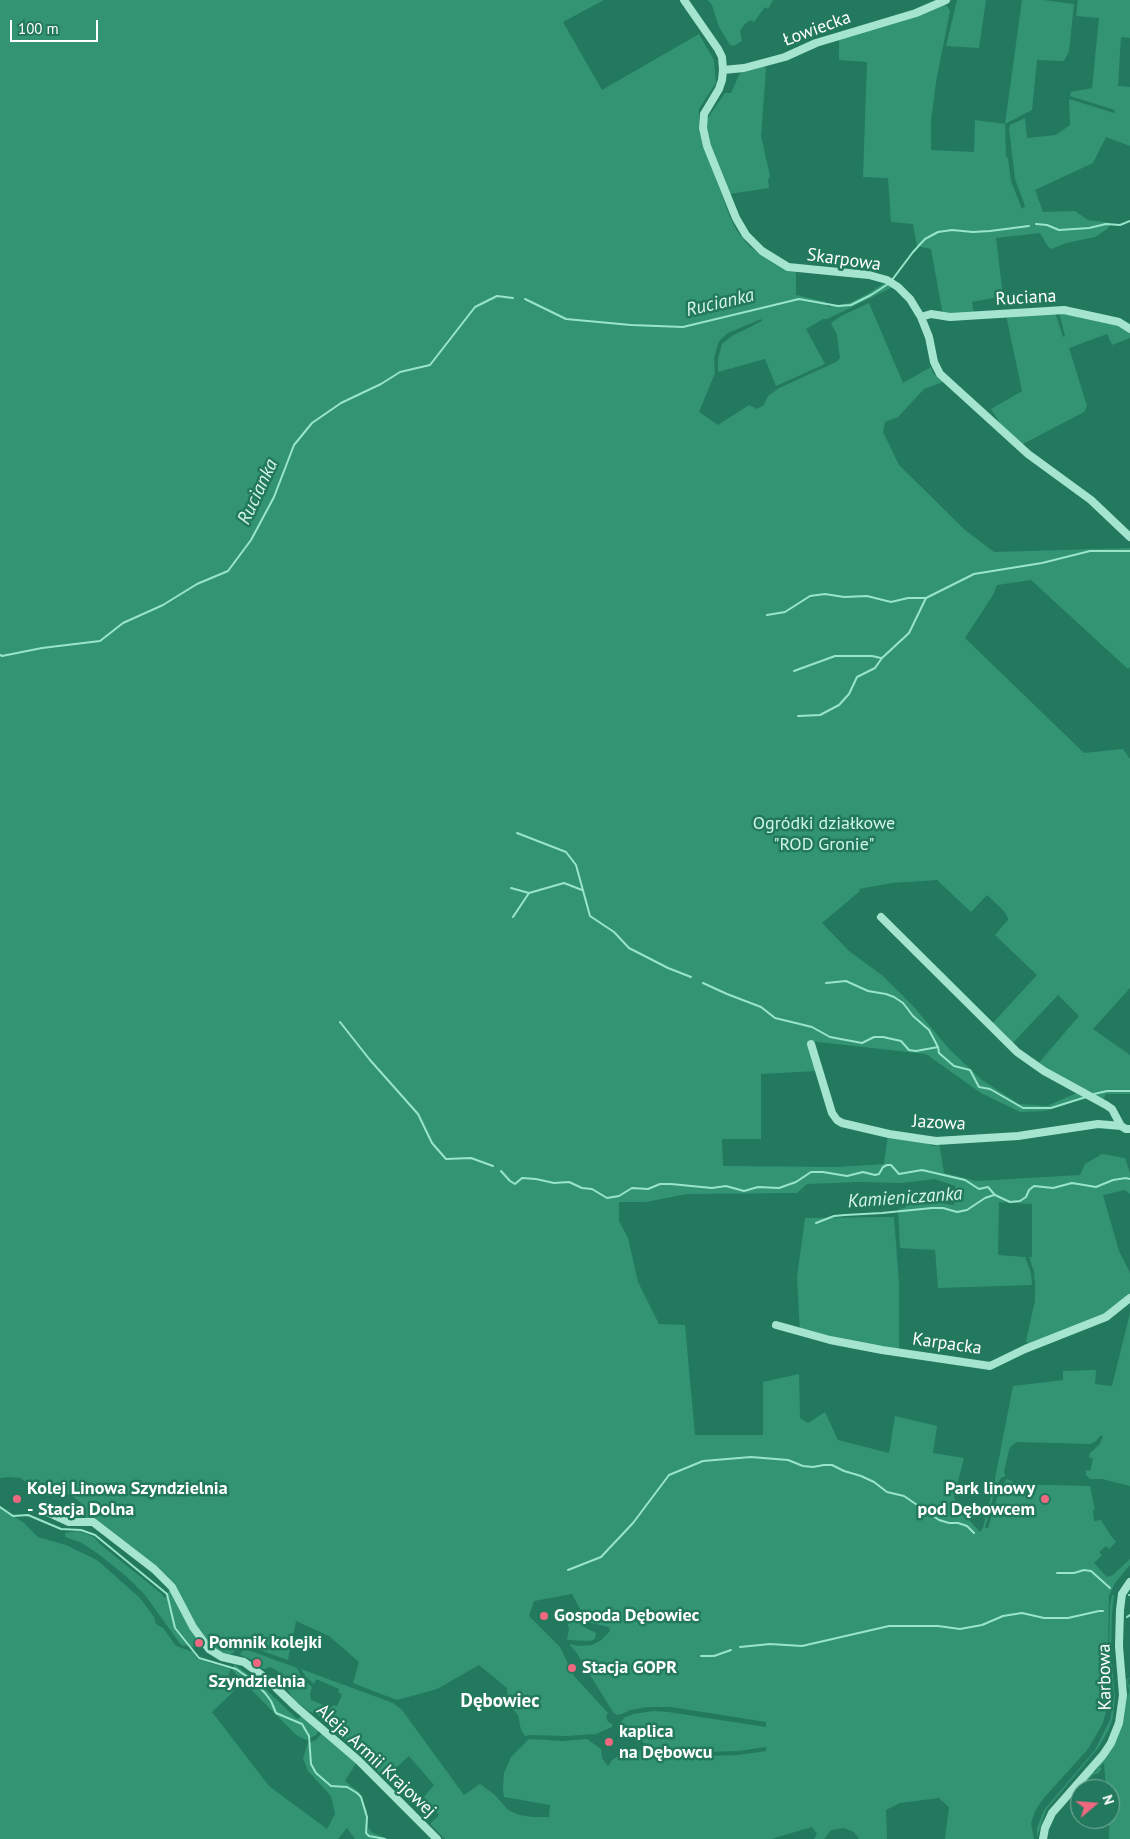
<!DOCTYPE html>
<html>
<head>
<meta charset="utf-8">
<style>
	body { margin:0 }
	#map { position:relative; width:1130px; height:1839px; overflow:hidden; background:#23795d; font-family:"PT Sans",sans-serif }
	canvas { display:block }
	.north { position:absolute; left:1070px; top:1779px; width:50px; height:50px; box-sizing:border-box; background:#23795d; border:1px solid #7baf9e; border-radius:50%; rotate:72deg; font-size:14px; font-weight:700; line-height:20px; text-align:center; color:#fff }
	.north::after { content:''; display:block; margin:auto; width:18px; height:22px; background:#ef6880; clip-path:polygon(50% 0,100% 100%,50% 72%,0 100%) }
	.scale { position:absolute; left:10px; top:20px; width:88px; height:22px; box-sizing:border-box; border:2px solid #fff; border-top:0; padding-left:6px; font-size:15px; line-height:18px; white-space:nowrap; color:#fff; -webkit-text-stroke:4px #23795d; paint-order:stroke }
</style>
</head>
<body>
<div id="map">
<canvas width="1130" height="1839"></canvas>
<div class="north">N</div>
<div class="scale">100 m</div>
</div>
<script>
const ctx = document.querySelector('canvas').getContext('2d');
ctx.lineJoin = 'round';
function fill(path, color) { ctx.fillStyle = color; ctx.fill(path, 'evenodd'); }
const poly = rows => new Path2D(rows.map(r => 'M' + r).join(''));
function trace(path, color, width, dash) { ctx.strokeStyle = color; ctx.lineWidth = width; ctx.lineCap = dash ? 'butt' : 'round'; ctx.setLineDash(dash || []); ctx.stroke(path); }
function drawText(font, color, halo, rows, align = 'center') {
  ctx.font = font + ' "PT Sans",sans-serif'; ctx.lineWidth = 5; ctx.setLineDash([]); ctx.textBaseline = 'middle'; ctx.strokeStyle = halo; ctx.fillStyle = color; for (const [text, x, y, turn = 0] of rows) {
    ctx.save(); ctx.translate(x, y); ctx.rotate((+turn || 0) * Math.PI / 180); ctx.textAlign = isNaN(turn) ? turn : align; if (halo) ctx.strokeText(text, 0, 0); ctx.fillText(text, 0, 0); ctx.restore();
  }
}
const green = poly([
	[0,0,604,0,563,22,602,90,699,34,714,60,716,83,699,109,699,125,704,147,730,217,737,231,749,246,760,254,783,268,796,270,796,295,826,302,828,307,850,303,869,293,886,282,891,284,891,288,827,319,823,319,806,329,825,364,776,386,765,359,718,372,718,359,722,344,732,336,762,321,761,319,728,333,720,340,718,344,714,358,715,373,699,412,718,425,749,405,757,409,764,405,768,396,779,388,836,362,840,358,838,343,837,335,831,323,841,316,869,303,903,383,931,367,933,373,943,382,924,389,898,417,885,422,883,432,899,465,965,530,994,552,1130,548,1130,667,1128,669,1031,580,997,585,993,595,965,638,1084,753,1123,749,1130,759,1130,988,1093,1029,1130,1055,1130,1094,1106,1094,1102,1101,1037,1065,1079,1016,1058,995,1011,1045,991,1025,1037,975,995,935,1008,920,1008,918,1004,911,987,895,971,912,937,880,892,883,859,889,860,891,822,923,849,951,883,976,914,1007,949,1049,982,1080,1019,1104,1047,1106,1079,1092,1089,1097,1045,1111,1020,1112,981,1093,926,1054,809,1041,817,1071,761,1074,761,1139,722,1139,723,1166,838,1167,884,1164,888,1135,928,1142,932,1146,936,1146,937,1143,939,1143,944,1173,976,1181,1080,1175,1085,1164,1102,1154,1125,1158,1130,1173,1130,1194,1125,1190,1103,1195,1119,1251,1130,1273,1130,1295,1104,1316,1028,1344,1026,1341,1035,1301,1035,1285,1034,1271,1029,1257,1032,1257,1032,1204,999,1202,998,1255,1025,1257,1031,1273,1032,1285,938,1288,935,1250,900,1248,898,1209,905,1208,907,1199,954,1205,955,1186,935,1179,902,1183,860,1182,807,1184,797,1193,687,1194,646,1202,619,1202,619,1221,628,1238,638,1282,659,1324,685,1325,695,1435,763,1435,763,1382,799,1374,800,1418,808,1423,825,1412,838,1440,889,1453,895,1416,937,1426,933,1453,964,1458,954,1497,962,1512,980,1532,983,1528,994,1484,1013,1386,1063,1380,1063,1371,1096,1370,1095,1384,1112,1386,1130,1313,1130,1486,1102,1479,1090,1479,1086,1475,1086,1470,1090,1471,1093,1459,1089,1457,1090,1453,1100,1444,1103,1436,1100,1436,1096,1441,1090,1444,1017,1442,1011,1446,1009,1450,1004,1472,1005,1476,1001,1478,996,1486,985,1528,988,1528,1000,1488,1007,1479,1013,1482,1013,1484,1090,1486,1095,1510,1093,1510,1094,1521,1101,1520,1111,1536,1116,1542,1109,1549,1106,1546,1099,1552,1102,1555,1094,1563,1107,1577,1113,1575,1130,1559,1130,1565,1115,1583,1109,1596,1108,1652,1102,1653,1108,1690,1107,1708,1103,1723,1088,1749,1043,1799,1035,1811,1031,1824,1034,1839,945,1839,949,1807,939,1798,900,1803,886,1810,887,1839,859,1839,854,1832,844,1828,831,1830,824,1839,814,1839,817,1834,812,1827,771,1839,445,1839,430,1824,439,1815,424,1797,434,1785,409,1756,385,1778,335,1730,317,1714,310,1712,293,1699,278,1671,270,1667,264,1669,261,1668,261,1663,240,1655,242,1651,248,1650,297,1668,303,1680,312,1687,310,1694,311,1700,331,1708,333,1705,337,1706,342,1695,338,1692,339,1689,316,1679,314,1684,306,1677,301,1669,393,1703,402,1710,464,1795,480,1784,495,1795,508,1810,519,1815,532,1817,549,1817,550,1805,504,1797,503,1789,504,1773,511,1757,529,1739,562,1741,587,1739,601,1749,602,1758,608,1766,612,1760,627,1750,648,1750,662,1753,705,1756,739,1755,766,1751,766,1747,738,1751,705,1752,664,1750,653,1747,636,1739,623,1726,621,1722,625,1717,634,1714,653,1711,668,1712,766,1727,766,1722,671,1707,648,1707,630,1710,622,1714,617,1715,613,1712,576,1652,569,1644,579,1646,592,1645,600,1641,610,1631,609,1627,587,1622,572,1594,534,1601,529,1616,560,1647,574,1676,608,1713,606,1717,608,1722,612,1724,612,1727,596,1734,566,1736,531,1735,525,1736,521,1730,518,1715,510,1706,508,1707,507,1688,479,1665,437,1689,397,1700,373,1691,353,1683,359,1662,329,1636,296,1621,288,1660,245,1645,238,1647,233,1653,227,1656,211,1648,155,1567,107,1528,93,1520,85,1518,85,1511,82,1504,75,1498,59,1489,39,1489,36,1485,24,1481,21,1478,9,1477,0,1478],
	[708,0,773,0,768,9,765,7,754,22,750,20,744,25,740,31,742,41,734,46,730,45,719,27,712,5],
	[957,0,986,0,979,48,946,46],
	[1022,0,1043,0,1074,4,1069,51,1064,61,1037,60,1032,110,1005,124,1006,157,1008,158,1011,181,1022,209,1025,206,1015,179,1009,128,1010,125,1025,118,1027,138,1056,135,1070,125,1069,99,1114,113,1115,110,1070,96,1071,92,1092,88,1099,18,1076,16,1078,0,1130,0,1130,38,1121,37,1118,86,1130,87,1130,146,1106,137,1093,163,1035,190,1043,212,1075,211,1088,220,1111,223,1107,229,1095,237,1066,243,1051,249,1048,247,1040,233,996,238,1003,296,972,302,974,314,943,315,931,249,917,246,913,224,891,222,888,178,863,177,867,62,839,60,839,38,944,5,947,6,950,11,936,82,931,121,931,150,974,152,975,120,1005,124],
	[764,66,766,69,761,136,770,176,768,180,769,188,729,194,709,144,705,122,725,93,731,93,740,73],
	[1055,312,1063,337,1065,336,1059,312,1118,323,1130,331,1130,338,1112,345,1107,334,1069,348,1087,406,1084,412,1021,445,1001,425,991,409,1022,391,1006,315],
	[894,1217,899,1284,899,1348,896,1350,800,1331,797,1277,805,1218],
	[0,1508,24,1523,38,1537,66,1545,97,1560,140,1598,154,1617,156,1624,163,1628,176,1646,193,1652,197,1659,230,1669,230,1672,227,1677,234,1691,212,1712,269,1786,327,1829,335,1814,331,1796,308,1771,303,1758,308,1743,316,1740,323,1732,357,1762,345,1781,360,1793,367,1811,368,1828,373,1833,388,1839,355,1839,347,1828,338,1839,0,1839],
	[78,1531,94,1537,101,1545,162,1594,165,1598,170,1589,204,1646,199,1648,181,1645,145,1595,126,1576,97,1553,80,1542,65,1537,65,1533],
	[1112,1595,1114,1595,1112,1613,1111,1655,1115,1697,1113,1717,1109,1729,1099,1747,1046,1810,1037,1837,1037,1828,1044,1810,1095,1750,1110,1720,1114,1697,1109,1650,1110,1606],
	[576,1611,584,1627,596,1633,595,1639,590,1641,567,1640,569,1629,566,1617],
	[234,1664,256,1680,297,1719,303,1716,319,1729,316,1735,306,1740,296,1735,233,1671],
	[1130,1678,1127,1682,1129,1685,1130,1684,1130,1839,1109,1839,1110,1789,1106,1789,1104,1763,1100,1767,1102,1769,1097,1774,1094,1774,1083,1785,1084,1788,1080,1789,1079,1793,1077,1792,1093,1772,1095,1772,1104,1759,1108,1757,1107,1754,1121,1726,1126,1697,1129,1693,1129,1688,1125,1680]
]);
const stream = poly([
	[1036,224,1047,225,1059,230,1089,228,1106,224,1120,225,1130,221],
	[892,280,913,252,925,239,938,232,952,230,973,232,990,231,1029,226],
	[525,299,566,319,631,325,683,327,799,299,838,306,851,305,871,295,888,284],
	[767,615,785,612,810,596,825,594,844,597,867,596,891,602,908,598,926,598,974,574,1042,563,1090,551,1130,551],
	[0,655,2,656,42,648,100,641,123,623,163,605,197,584,228,571,251,540,274,497,294,445,312,423,341,403,381,384,400,372,430,365,475,307,497,296,513,298],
	[794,671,835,656,872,656,881,658],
	[798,716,820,715,839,705,849,694,857,677,875,668,882,658,909,633,926,598],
	[517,833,566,852,576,865,590,916,614,932,629,948,668,968,691,977],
	[511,888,529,893,564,883,582,890],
	[513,917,529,893],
	[703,983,727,994,761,1007,775,1018,812,1027,830,1037,862,1043,874,1037,883,1037,901,1041,909,1050,916,1051,938,1047,939,1053,954,1066,970,1070,979,1087,990,1089,1023,1108,1051,1108,1086,1097],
	[826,983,846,981,868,991,886,994,894,997,903,1003,913,1016,929,1030,938,1047],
	[340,1022,370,1060,418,1114,432,1143,446,1159,471,1158,493,1166],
	[1094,1094,1107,1091,1130,1091],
	[501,1171,510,1181,515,1184,522,1178,536,1179,554,1183,569,1182,582,1188,592,1189,607,1198,619,1196,632,1188,648,1189,660,1184,671,1184,712,1188,726,1186,744,1191,758,1187,779,1188,796,1182,811,1172,823,1172,847,1176,863,1172,875,1175,879,1174,883,1167,887,1165,891,1165,899,1174,922,1170,965,1180,979,1189,988,1187,995,1195,1010,1202,1020,1201,1026,1197,1029,1190,1034,1186,1053,1188,1072,1183,1096,1187,1113,1180,1126,1178,1130,1179],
	[816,1223,834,1216,845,1215,882,1213,932,1208,943,1208,957,1212,967,1210,985,1198,994,1195],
	[0,1507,13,1516,28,1515,61,1529,81,1530,95,1535,167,1594,175,1628,199,1658,236,1669,252,1680,265,1693,271,1701,276,1713,302,1724,309,1736,311,1764,316,1773,331,1786,347,1787,357,1793,361,1797,367,1817,366,1833,369,1836,385,1839],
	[568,1570,601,1557,633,1523,669,1475,703,1461,751,1457,788,1460,803,1466,813,1467,824,1465,832,1465,844,1471,861,1476,874,1482,887,1492,904,1496,939,1520,949,1523,958,1523,967,1526,974,1533],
	[1057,1573,1074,1573,1084,1570,1091,1571,1110,1588],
	[1129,1595,1130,1595],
	[1127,1617,1130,1615],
	[740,1647,770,1644,802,1646,889,1626,938,1626,960,1629,982,1625,1003,1616,1022,1613,1044,1618,1068,1618,1099,1611,1103,1611],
	[701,1656,714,1656,731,1650]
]);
const minor = poly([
	[684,0,718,49,722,57,723,70,722,80,719,89,704,114,703,128,707,146,736,218,746,235,762,251,788,267,869,275,887,280,898,287,910,299,921,317,929,337,934,362,940,374,1028,454,1091,500,1130,537],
	[723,70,744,68,785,57,816,43,916,13,946,0],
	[921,317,931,314,950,317,1064,310,1119,322,1130,329],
	[881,917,1017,1052,1044,1071,1106,1105,1112,1109,1121,1126,1126,1129,1130,1129],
	[811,1044,832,1113,837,1120,842,1123,889,1134,936,1141,1018,1136,1098,1124,1121,1126],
	[776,1325,830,1340,882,1350,990,1366,1025,1349,1106,1317,1130,1298],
	[45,1511,69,1522,93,1522,154,1569,172,1587,193,1627,209,1649,222,1657,244,1662,267,1679,295,1706,358,1760,437,1839],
	[1043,1839,1045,1828,1052,1813,1103,1755,1111,1743,1119,1723,1123,1695,1119,1646,1120,1610,1122,1594,1130,1582]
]);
const markers = [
	[17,1499,5,"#ef6880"],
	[1045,1499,5,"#ef6880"],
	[544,1616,5,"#ef6880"],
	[199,1643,5,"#ef6880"],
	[257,1663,5,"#ef6880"],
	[572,1668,5,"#ef6880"],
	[609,1742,5,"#ef6880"]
];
const streetNames = [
	["Łowiecka",817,29,-20],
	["Skarpowa",844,260,8],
	["Ruciana",1026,298,-3],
	["Jazowa",939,1123,3],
	["Karpacka",947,1344,8],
	["Karbowa",1105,1677,-91],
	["Aleja Armii Krajowej",376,1761,43]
];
const parkNames = [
	["Ogródki działkowe",824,824],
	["\"ROD Gronie\"",824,845]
];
const poiNames = [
	["Kolej Linowa Szyndzielnia",27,1489],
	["- Stacja Dolna",27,1510],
	["Park linowy",1035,1489,"right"],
	["pod Dębowcem",1035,1510,"right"],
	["Gospoda Dębowiec",554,1616],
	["Pomnik kolejki",209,1643],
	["Stacja GOPR",582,1668],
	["Szyndzielnia",257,1682,"center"],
	["kaplica",619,1732],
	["na Dębowcu",619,1753]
];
const waterNames = [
	["Rucianka",720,303,-13],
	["Rucianka",258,492,-65],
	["Kamieniczanka",905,1198,-4]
];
const neighbourhoodNames = [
	["Dębowiec",500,1702]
];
fill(green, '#339474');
trace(stream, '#99e5ca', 2);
trace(minor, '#a5e4ce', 8);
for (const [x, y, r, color] of markers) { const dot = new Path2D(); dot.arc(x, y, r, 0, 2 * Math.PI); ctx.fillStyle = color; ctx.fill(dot); trace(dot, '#23795d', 2); }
drawText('18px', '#fff', '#23795d', streetNames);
drawText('18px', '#cff5e8', '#23795d', parkNames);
drawText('bold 18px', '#fff', '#23795d', poiNames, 'left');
drawText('italic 19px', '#d4f5e9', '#23795d', waterNames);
drawText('bold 19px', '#fff', '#23795d', neighbourhoodNames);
</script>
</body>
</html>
